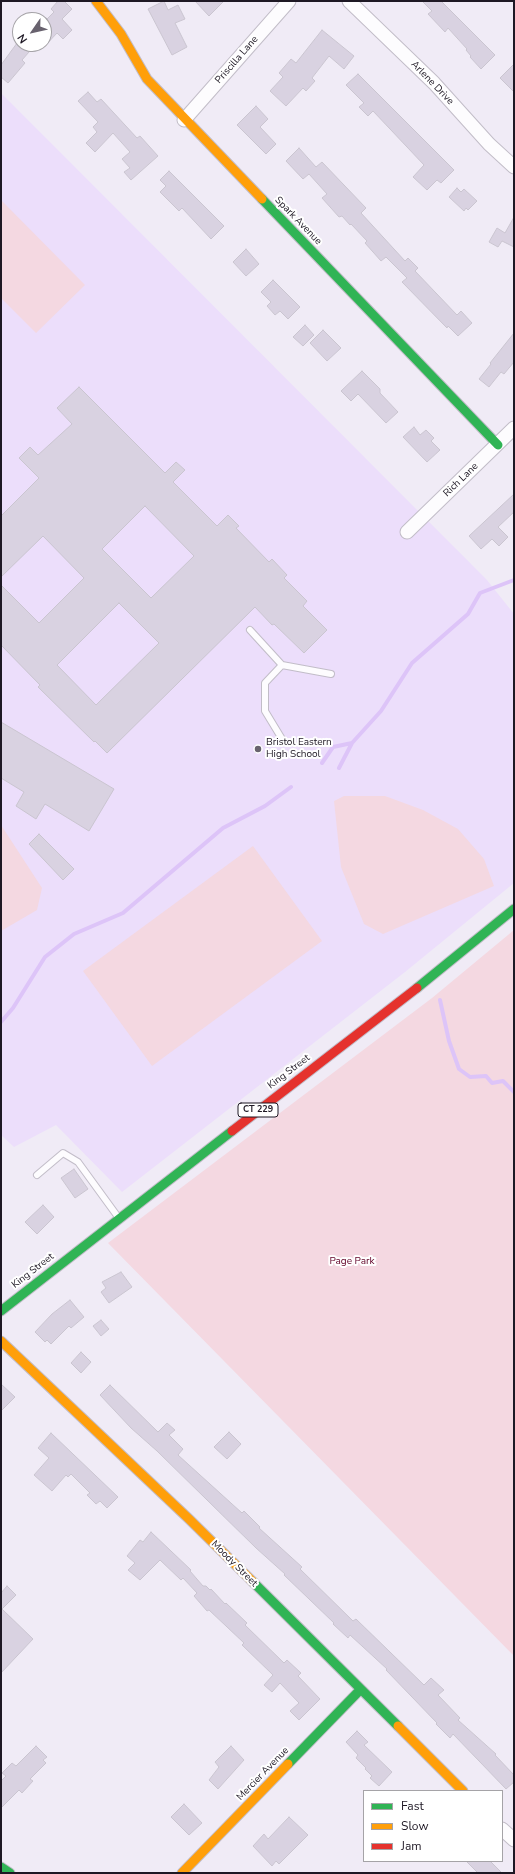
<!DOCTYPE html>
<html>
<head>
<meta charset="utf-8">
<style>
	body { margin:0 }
	#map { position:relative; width:515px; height:1874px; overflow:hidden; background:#f0ebf6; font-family:"Nunito Sans",sans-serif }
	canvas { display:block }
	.frame { position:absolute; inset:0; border:2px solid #1e1824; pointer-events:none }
	.legend { position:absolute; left:363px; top:1790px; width:140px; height:72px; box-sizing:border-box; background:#fff; border:1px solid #a5a3a7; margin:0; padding:5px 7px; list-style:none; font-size:12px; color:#1e1824 }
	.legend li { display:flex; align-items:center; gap:8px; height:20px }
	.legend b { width:20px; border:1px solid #a5a3a7 }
	.north { position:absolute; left:12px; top:12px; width:40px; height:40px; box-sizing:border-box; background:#fff; border:1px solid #a5a3a7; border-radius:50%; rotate:236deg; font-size:11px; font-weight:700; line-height:16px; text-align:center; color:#1e1824 }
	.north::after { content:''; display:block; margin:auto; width:14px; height:18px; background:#68626e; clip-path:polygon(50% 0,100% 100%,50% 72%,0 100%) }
</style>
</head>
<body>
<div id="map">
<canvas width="515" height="1874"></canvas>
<div class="frame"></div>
<ul class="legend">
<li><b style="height:5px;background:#30b455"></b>Fast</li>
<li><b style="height:5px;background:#ff9f0a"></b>Slow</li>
<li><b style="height:5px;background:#e5322d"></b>Jam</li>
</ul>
<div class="north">N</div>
</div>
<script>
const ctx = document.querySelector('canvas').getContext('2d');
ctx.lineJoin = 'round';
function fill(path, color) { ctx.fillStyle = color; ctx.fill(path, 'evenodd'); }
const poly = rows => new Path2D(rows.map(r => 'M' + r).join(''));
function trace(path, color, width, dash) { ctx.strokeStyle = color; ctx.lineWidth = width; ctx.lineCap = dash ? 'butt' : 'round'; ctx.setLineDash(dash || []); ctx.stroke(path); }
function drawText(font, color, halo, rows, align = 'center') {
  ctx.font = font + ' "Nunito Sans",sans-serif'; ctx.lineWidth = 4; ctx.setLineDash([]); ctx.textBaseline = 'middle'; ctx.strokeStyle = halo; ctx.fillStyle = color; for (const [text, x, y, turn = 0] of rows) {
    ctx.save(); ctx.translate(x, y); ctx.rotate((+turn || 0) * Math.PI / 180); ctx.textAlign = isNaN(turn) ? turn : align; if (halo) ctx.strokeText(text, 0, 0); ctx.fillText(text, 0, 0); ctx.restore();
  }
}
const built = poly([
	[1,93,487,580,514,614,514,883,405,972,122,1192,56,1125,14,1147,1,1135]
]);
const green = poly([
	[1,200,85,285,36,333,1,298],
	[344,796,385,796,423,810,458,829,484,859,494,886,383,934,364,924,341,867,334,801],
	[1,825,42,888,37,910,1,931],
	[253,846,322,941,152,1066,83,971],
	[514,930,514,1656,108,1243,432,998]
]);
const stream = poly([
	[322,763,333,747,352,743,381,711,412,663,468,614,480,593,514,580],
	[339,768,352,743],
	[440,1000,449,1041,459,1069,470,1077,486,1076,492,1083,503,1081,514,1092],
	[1,1022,13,1008,45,957,74,934,123,913,223,828,265,806,291,787]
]);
const building = poly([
	[58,1,64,1,72,9,62,19,72,30,63,39,57,33,44,47,44,22,54,12,51,9,58,1],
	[164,1,168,10,178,5,185,19,175,23,187,47,172,55,148,9,164,1],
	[195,1,224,1,209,16,195,1],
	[422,1,441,1,495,55,481,69,470,57,471,56,466,50,467,49,448,28,445,32,428,14,432,11,422,1],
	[322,30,354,56,344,69,329,56,312,78,315,81,306,91,303,88,286,106,270,91,283,77,279,73,291,59,296,63,322,30],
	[20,39,20,44,36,44,22,60,25,63,8,83,1,77,1,65,20,39],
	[514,64,514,92,500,78,514,64],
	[358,74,454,170,441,183,437,180,427,190,413,177,424,165,373,111,368,116,359,107,364,103,346,85,358,74],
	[88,92,97,102,101,99,137,138,140,136,158,156,131,180,124,172,130,168,122,159,130,152,113,133,95,152,86,143,97,132,93,127,98,122,78,101,88,92],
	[256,106,268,119,260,127,276,144,266,154,237,125,256,106],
	[299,148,316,167,322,162,366,208,361,213,405,261,408,258,418,268,415,271,457,315,461,311,472,323,458,336,448,326,447,328,402,282,407,278,386,257,381,261,365,243,367,241,351,224,350,225,342,216,339,217,322,198,327,194,309,174,303,179,286,161,299,148],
	[169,171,224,226,211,239,182,208,179,211,160,192,166,186,160,180,169,171],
	[457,188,461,192,464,189,477,201,468,210,466,208,464,211,449,197,457,188],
	[514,217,514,247,502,241,498,247,489,242,497,228,505,233,514,217],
	[246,249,259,264,246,276,233,262,246,249],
	[273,280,300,307,288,319,280,311,275,315,267,306,271,302,261,292,273,280],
	[305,325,314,335,303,346,293,337,305,325],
	[323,330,341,348,327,361,310,343,323,330],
	[514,333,514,362,504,374,501,372,489,387,479,379,491,364,490,363,514,333],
	[362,371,380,389,380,393,398,412,386,423,358,394,351,401,341,391,362,371],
	[79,387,165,473,176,462,185,470,173,482,217,526,228,515,239,526,236,528,269,562,272,559,287,575,284,578,307,601,303,606,327,630,304,653,274,624,272,625,255,607,107,753,95,741,94,742,38,687,40,685,1,645,1,585,39,623,84,578,43,536,1,577,1,516,39,478,19,458,30,447,38,455,72,424,57,408,79,387],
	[145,506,194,556,151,598,102,549,145,506],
	[119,603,159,643,96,705,57,665,119,603],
	[414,427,420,435,426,430,434,438,431,441,440,450,427,462,403,437,414,427],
	[514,494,514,512,498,527,508,537,499,546,492,539,481,549,469,536,514,494],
	[1,722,114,789,89,831,45,804,36,819,16,806,24,792,1,778,1,722],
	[39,834,74,869,63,880,29,844,39,834],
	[74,1169,88,1189,75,1198,61,1178,74,1169],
	[43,1205,54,1217,37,1234,25,1222,43,1205],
	[121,1272,132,1287,109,1303,101,1292,106,1288,102,1282,121,1272],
	[70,1300,84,1317,71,1328,69,1326,51,1344,47,1340,45,1342,35,1332,52,1314,70,1300],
	[101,1320,109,1329,101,1336,93,1326,101,1320],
	[81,1352,91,1362,81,1373,71,1363,81,1352],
	[1,1384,15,1397,1,1411,1,1384],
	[110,1385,158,1432,167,1423,175,1430,169,1435,183,1449,178,1455,242,1513,244,1511,260,1527,259,1528,302,1567,300,1569,353,1621,356,1619,424,1685,431,1678,444,1690,438,1695,460,1718,458,1720,496,1754,495,1755,514,1775,514,1782,506,1789,453,1734,450,1738,436,1724,437,1723,386,1670,387,1669,350,1635,348,1638,333,1624,334,1623,284,1575,285,1574,256,1548,157,1451,131,1428,100,1395,110,1385],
	[229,1432,241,1444,227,1459,214,1447,229,1432],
	[51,1433,118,1497,107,1508,100,1501,96,1504,87,1495,90,1493,71,1474,68,1477,66,1475,52,1491,34,1475,49,1458,38,1448,51,1433],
	[151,1532,191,1570,190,1571,203,1586,206,1586,210,1590,211,1589,225,1604,226,1603,247,1623,245,1625,284,1663,287,1660,301,1673,298,1676,320,1699,299,1720,290,1711,299,1703,280,1683,272,1692,264,1685,273,1675,242,1645,244,1643,209,1610,207,1611,194,1596,197,1593,183,1578,181,1580,160,1560,140,1580,128,1570,135,1563,127,1556,140,1540,143,1542,151,1532],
	[7,1586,16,1595,2,1609,33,1639,1,1673,1,1593,7,1586],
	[357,1731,368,1742,364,1745,392,1772,379,1786,370,1778,372,1776,365,1769,366,1768,356,1758,358,1755,346,1742,357,1731],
	[36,1746,47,1757,43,1760,46,1763,30,1779,33,1781,22,1793,19,1790,1,1808,1,1781,6,1776,2,1773,12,1763,16,1766,36,1746],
	[231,1746,244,1760,218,1789,209,1780,219,1767,215,1762,231,1746],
	[184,1804,202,1823,189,1835,171,1817,184,1804],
	[289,1817,308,1835,279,1864,276,1861,272,1866,253,1846,264,1834,268,1839,289,1817],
	[466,1861,490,1861,502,1873,478,1873,466,1861]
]);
const lane = poly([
	[250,630,282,665],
	[282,739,265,711,265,683,282,665,331,674],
	[37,1175,63,1153,78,1162,118,1217]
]);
const street = poly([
	[349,1,434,83,489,144,514,167],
	[184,120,289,1],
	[407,532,514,428],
	[502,1829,514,1840]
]);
const fast = poly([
	[262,199,498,445],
	[417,988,514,909],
	[1,1311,232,1131],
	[253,1582,398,1726],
	[288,1764,360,1690],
	[1,1867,10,1873]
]);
const slow = poly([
	[96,1,121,34,147,79,262,199],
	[1,1341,189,1519,253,1582],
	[398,1726,463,1791],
	[182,1873,288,1764]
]);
const jam = poly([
	[232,1131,417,988]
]);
const markers = [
	[258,749,4,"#68626e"]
];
const shields = [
	[258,1110,40]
];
const shieldNames = [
	["CT 229",258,1110]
];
const streetNames = [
	["Priscilla Lane",237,60,-49],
	["Arlene Drive",432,83,46],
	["Spark Avenue",298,221,46],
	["Rich Lane",461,480,-44],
	["King Street",289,1072,-37],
	["King Street",33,1271,-38],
	["Moody Street",234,1564,45],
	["Mercier Avenue",263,1774,-46]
];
const poiNames = [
	["Bristol Eastern",266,743],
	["High School",266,755]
];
const parkNames = [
	["Page Park",352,1262]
];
fill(built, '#ecdefb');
fill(green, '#f4d8e1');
trace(stream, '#ddc4f8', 4);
fill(building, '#d9d2e1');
trace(building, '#cac5d0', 1);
trace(lane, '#c2bdc8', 8);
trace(street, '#c2bdc8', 15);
trace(fast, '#c2bdc8', 11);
trace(slow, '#c2bdc8', 11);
trace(jam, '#c2bdc8', 11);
trace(lane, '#fdfcfe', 6);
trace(street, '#fdfcfe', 13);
trace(fast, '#30b455', 9);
trace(slow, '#ff9f0a', 9);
trace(jam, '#e5322d', 9);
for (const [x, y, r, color] of markers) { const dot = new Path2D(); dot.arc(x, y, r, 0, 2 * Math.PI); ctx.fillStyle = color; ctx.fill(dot); trace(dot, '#fff', 1.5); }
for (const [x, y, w] of shields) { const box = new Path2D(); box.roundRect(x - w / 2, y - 7, w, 14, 3); ctx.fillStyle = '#fff'; ctx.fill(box); trace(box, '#1e1824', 1); }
drawText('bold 9px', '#1e1824', null, shieldNames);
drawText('10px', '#1e1824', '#fff', streetNames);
drawText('10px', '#1e1824', '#fff', poiNames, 'left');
drawText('10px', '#600026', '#fff', parkNames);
</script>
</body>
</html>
